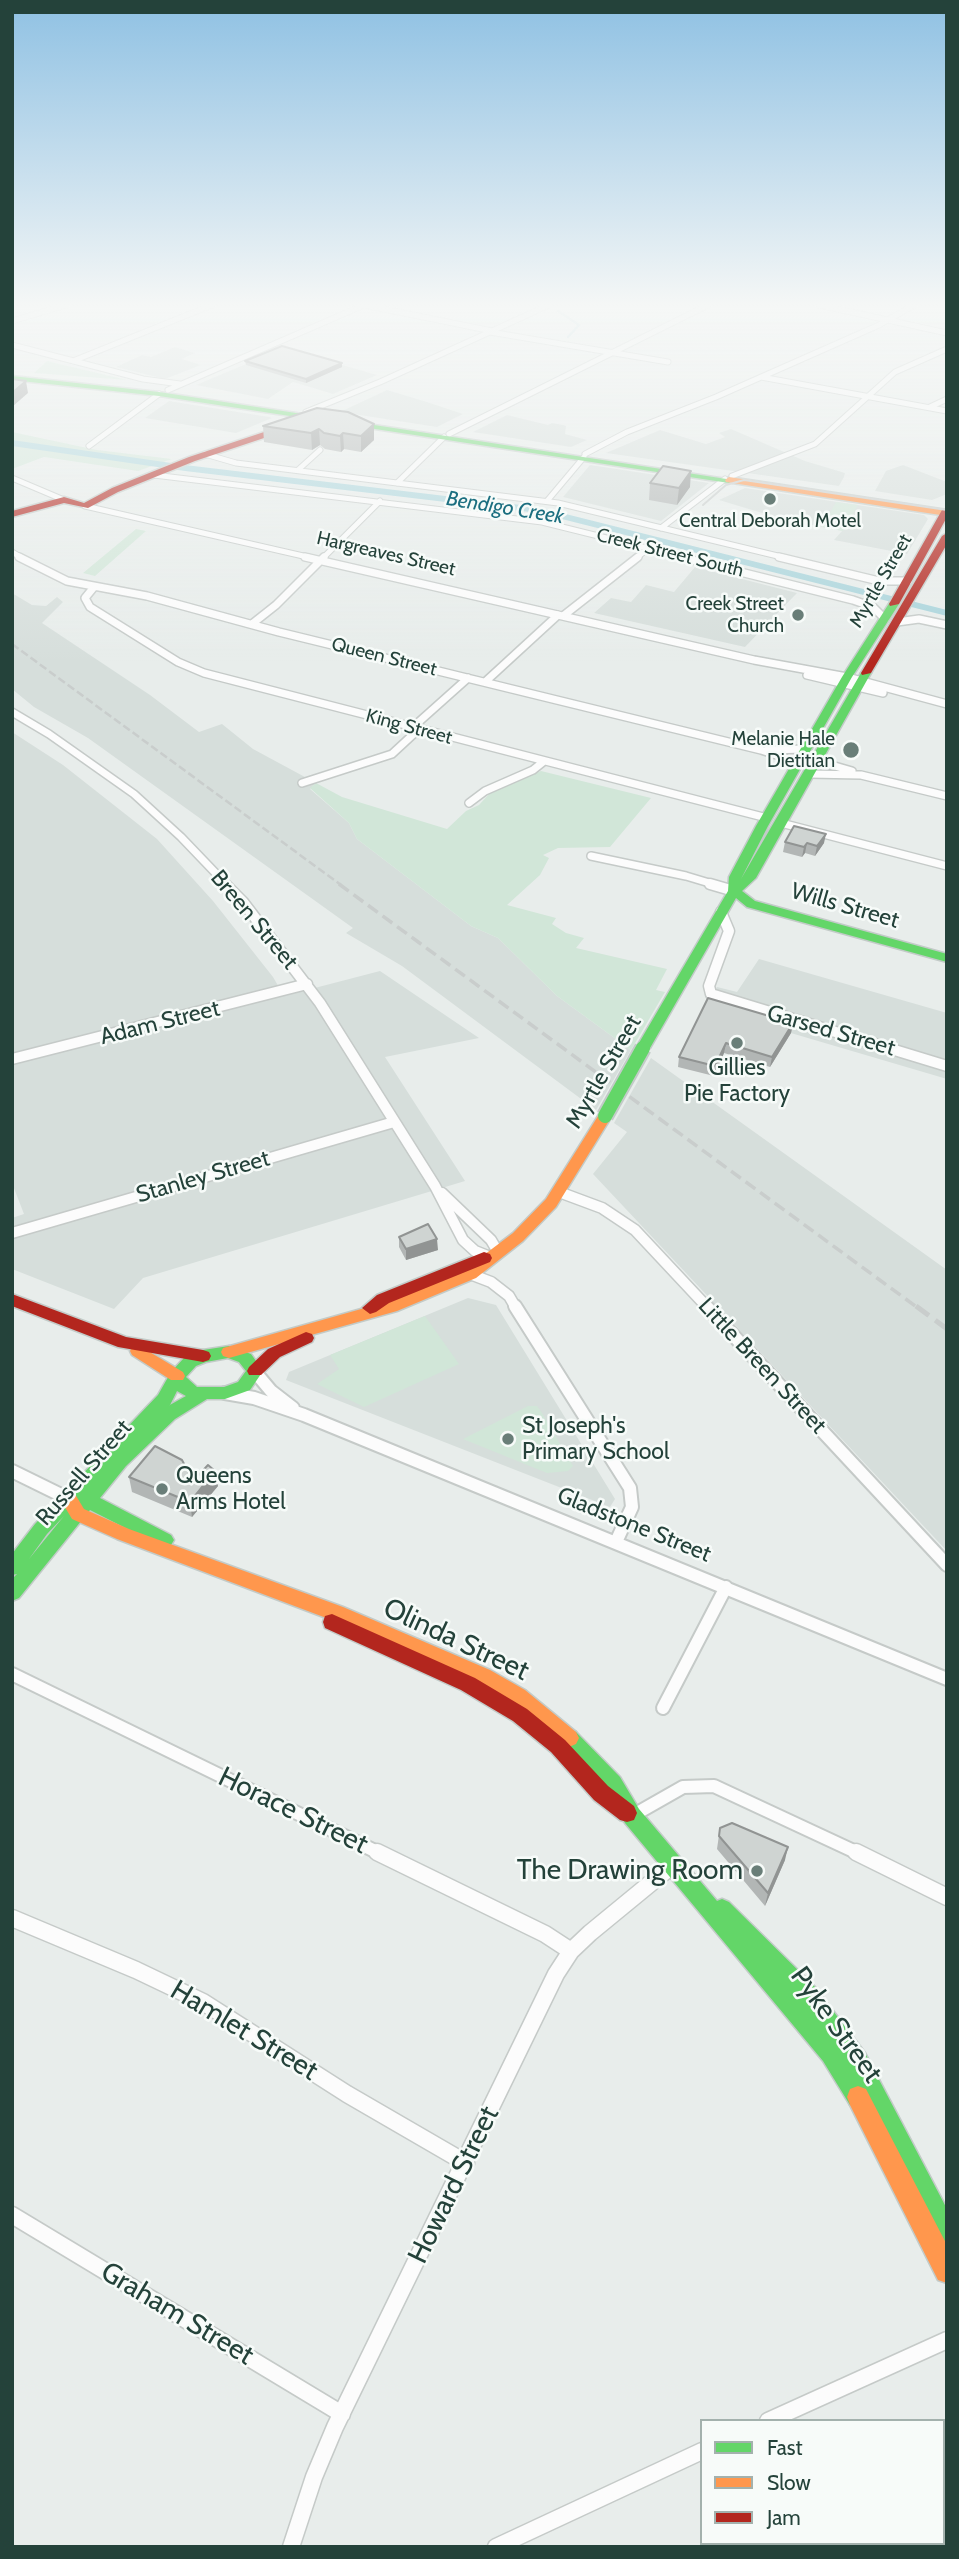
<!DOCTYPE html>
<html>
<head>
<meta charset="utf-8">
<style>
	body { margin:0 }
	#map { position:relative; width:959px; height:2559px; overflow:hidden; background:#e8edeb; font-family:Cabin,sans-serif }
	canvas { display:block }
	.frame { position:absolute; inset:0; border:14px solid #24423a; pointer-events:none }
	.legend { position:absolute; left:700px; top:2419px; width:245px; height:126px; box-sizing:border-box; background:#f7fbf9; border:2px solid #a3b1ad; margin:0; padding:9px 12px; list-style:none; font-size:21px; color:#24423a }
	.legend li { display:flex; align-items:center; gap:14px; height:35px }
	.legend b { width:35px; border:2px solid #a3b1ad }
</style>
</head>
<body>
<div id="map">
<canvas width="959" height="2559"></canvas>
<div class="frame"></div>
<ul class="legend">
<li><b style="height:9px;background:#63d668"></b>Fast</li>
<li><b style="height:9px;background:#ff974d"></b>Slow</li>
<li><b style="height:9px;background:#b3261e"></b>Jam</li>
</ul>
</div>
<script>
const ctx = document.querySelector('canvas').getContext('2d');
ctx.lineJoin = 'round';
function fill(path, color) { ctx.fillStyle = color; ctx.fill(path, 'evenodd'); }
const poly = rows => new Path2D(rows.map(r => 'M' + r).join(''));
function trace(path, color, width, dash) { ctx.strokeStyle = color; ctx.lineWidth = width; ctx.lineCap = dash ? 'butt' : 'round'; ctx.setLineDash(dash || []); ctx.stroke(path); }
function drawText(font, color, halo, rows, align = 'center') {
  ctx.font = font + ' Cabin,sans-serif'; ctx.lineWidth = 5; ctx.setLineDash([]); ctx.textBaseline = 'middle'; ctx.strokeStyle = halo; ctx.fillStyle = color; for (const [text, x, y, turn = 0] of rows) {
    ctx.save(); ctx.translate(x, y); ctx.rotate((+turn || 0) * Math.PI / 180); ctx.textAlign = isNaN(turn) ? turn : align; if (halo) ctx.strokeText(text, 0, 0); ctx.fillText(text, 0, 0); ctx.restore();
  }
}
const built = poly([
	[175,347,195,353,182,359,201,365,165,379,116,367,142,355,151,357],
	[284,348,377,375,333,394,293,382,268,399,196,385],
	[387,390,427,402,463,414,437,427,340,412],
	[169,401,269,417,272,418,236,433,145,418],
	[507,415,548,425,552,423,563,425,566,426,565,434,587,440,571,447,473,432],
	[731,429,805,461,845,473,844,477,839,486,606,453,660,430,706,444,725,437,719,433],
	[590,465,709,483,661,521,563,497],
	[903,465,947,482,947,494,932,500,875,491,886,471],
	[745,488,924,515,928,519,907,554,834,540,842,531,782,519,719,500],
	[695,567,797,593,745,647,594,613,611,598,631,602,646,585,674,592],
	[12,593,32,605,46,606,57,597,63,602,42,623,150,695,199,732,222,724,253,749,316,783,310,789,349,823,357,839,471,926,498,938,557,996,631,1050,596,1110,402,966,346,933,353,928,88,738,34,707,12,689],
	[12,732,63,765,157,839,213,901,273,977,284,996,380,971,479,1038,385,1057,465,1181,143,1278,114,1309,12,1269,12,1218,24,1214,12,1183],
	[759,959,947,1013,947,1079,706,1008,717,987,737,992],
	[651,1058,947,1270,947,1551,593,1174,627,1132,614,1123],
	[468,1298,496,1305,615,1499,610,1507,286,1380,289,1372]
]);
const green = poly([
	[47,361,127,380,34,373],
	[12,432,97,450,172,459,138,471,44,457,12,469],
	[836,502,858,505,843,531,822,527],
	[136,529,146,531,95,576,83,573],
	[541,771,651,798,610,847,558,848,543,855,549,858,540,875,507,905,556,918,552,924,566,933,584,938,576,948,667,969,656,990,665,992,631,1050,557,996,498,938,471,926,357,839,349,823,310,788,316,783,342,797,447,829,466,811,479,805,490,793],
	[425,1316,459,1364,364,1407,317,1384,339,1369,330,1355],
	[528,1406,537,1406,542,1413,573,1466,568,1471,547,1473,463,1439]
]);
const stream = poly([
	[558,311,579,325,568,337]
]);
const canal = poly([
	[12,440,185,465,538,507,947,610,947,616,538,513,185,471,12,446,12,440]
]);
const streetFar4 = poly([
	[364,305,492,331],
	[819,305,947,333],
	[12,321,66,305],
	[490,332,668,362],
	[12,345,143,379,180,384],
	[73,361,212,305],
	[761,377,947,411],
	[168,390,364,305],
	[930,407,947,399],
	[306,412,380,382,549,305],
	[449,434,708,305],
	[89,446,159,394],
	[205,454,236,463,558,503,786,558],
	[585,454,627,432,716,397,879,325,914,305],
	[298,470,320,450],
	[154,475,542,522,687,558],
	[732,476,815,444,895,372,947,349],
	[12,478,64,500],
	[397,483,444,437],
	[547,501,584,457],
	[85,506,312,558],
	[661,528,725,479],
	[12,552,22,558],
	[323,558,380,501],
	[636,558,649,548]
]);
const streetFar3 = poly([
	[19,557,67,581,147,596,279,632,761,750,813,767],
	[305,557,754,660,847,677,947,704],
	[680,557,853,600,873,607,885,619],
	[779,557,879,581,908,581],
	[94,587,85,598,90,607,178,662,204,673,767,818],
	[563,616,638,557],
	[897,622,919,619,947,625],
	[252,624,276,605,324,557],
	[807,675,883,693],
	[485,682,558,615],
	[12,712,49,734,134,794,181,837,227,885],
	[412,728,468,678],
	[767,750,806,749],
	[807,758,852,771],
	[809,774,861,775,947,796],
	[302,783,392,754,419,729],
	[469,803,485,791,533,770,543,762],
	[781,823,947,866],
	[591,856,686,876,716,885]
]);
const streetFar2 = poly([
	[225,884,243,902,320,1003,435,1186,463,1240,475,1251,490,1257],
	[710,884,734,891],
	[721,912,729,931,709,986,711,994,947,1066],
	[12,1059,307,984],
	[559,1192,602,1208,635,1230,708,1308],
	[442,1193,491,1240,498,1252],
	[12,1233,394,1122],
	[470,1274,491,1282,509,1296,516,1308]
]);
const streetFar1 = poly([
	[515,1306,630,1488,632,1507,616,1542],
	[706,1306,947,1565],
	[255,1372,271,1391,293,1408],
	[225,1393,254,1398,304,1415,947,1679],
	[12,1471,69,1499],
	[12,1674,381,1854],
	[663,1708,726,1587],
	[632,1816,683,1787,714,1786,860,1854]
]);
const street = poly([
	[377,1852,545,1934,571,1951],
	[856,1852,947,1897],
	[12,1918,136,1970,203,2002,347,2094,466,2163],
	[12,2215,342,2414],
	[768,2421,947,2340],
	[794,2543,795,2547],
	[291,2547,314,2477,335,2427,556,1974,571,1951,590,1933,674,1864],
	[496,2547,702,2451]
]);
const fast = poly([
	[12,376,159,392,733,480,729,483,159,396,12,380,12,376],
	[890,602,899,604,852,677,768,826,741,879,861,673,866,670,871,673,756,878,742,891,755,901,947,954,947,962,747,907,736,898,650,1048,643,1052,638,1051,636,1048,728,891,729,877,756,826,842,677,890,602],
	[229,1346,251,1354,263,1371,250,1390,225,1399,207,1399,175,1419,126,1466,100,1498,171,1535,174,1540,171,1545,165,1547,159,1545,90,1510,19,1598,12,1601,12,1579,17,1574,12,1575,12,1554,35,1524,158,1395,171,1372,184,1358,203,1350,229,1346],
	[228,1358,239,1362,246,1371,238,1382,224,1387,197,1387,186,1377,196,1366,206,1362,228,1358],
	[177,1391,186,1396,168,1406,170,1405,177,1391],
	[64,1516,29,1559,47,1534,64,1516],
	[569,1729,576,1732,620,1777,639,1809,717,1901,722,1899,729,1902,815,1987,865,2053,947,2209,947,2246,939,2242,867,2103,858,2108,850,2105,823,2061,625,1823,606,1791,562,1744,559,1738,562,1732,569,1729]
]);
const slow = poly([
	[729,477,947,510,947,516,726,482,725,480,729,477],
	[605,1111,612,1116,556,1207,523,1241,476,1278,397,1311,229,1358,223,1356,221,1352,223,1348,386,1302,464,1270,513,1233,546,1199,600,1113,605,1111],
	[138,1345,183,1372,185,1376,183,1380,171,1380,132,1355,130,1351,132,1347,138,1345],
	[69,1492,75,1494,84,1509,129,1529,343,1607,490,1670,525,1690,576,1732,579,1738,576,1744,569,1747,562,1744,511,1702,476,1682,329,1619,117,1539,72,1519,60,1499,63,1494,69,1492],
	[858,2086,866,2089,947,2245,947,2283,938,2280,850,2105,847,2097,850,2089,858,2086]
]);
const jam = poly([
	[282,426,286,429,285,431,195,461,118,492,88,508,64,503,12,517,12,511,64,497,84,503,112,488,189,457,282,426],
	[942,510,947,510,947,517,899,604,890,606,889,604,942,510],
	[947,533,947,544,871,673,862,675,861,673,942,536,947,533],
	[484,1252,490,1254,492,1258,490,1262,389,1303,376,1312,370,1314,362,1308,377,1295,484,1252],
	[12,1294,126,1337,203,1350,209,1352,211,1356,209,1360,203,1362,118,1347,12,1306,12,1294],
	[306,1332,312,1334,314,1338,312,1342,280,1357,261,1375,249,1375,247,1371,249,1367,268,1349,306,1332],
	[332,1614,475,1678,527,1709,565,1740,608,1786,634,1806,637,1813,634,1820,627,1822,620,1820,594,1800,551,1752,513,1721,461,1690,325,1628,323,1622,325,1616,332,1614]
]);
const tram = poly([
	[703,505,726,485,744,480,947,510]
]);
const railFar2 = poly([
	[12,644,341,885]
]);
const railFar1 = poly([
	[339,884,918,1308]
]);
const rail = poly([
	[916,1306,947,1329]
]);
const fastBridge = poly([
	[605,1116,643,1048]
]);
const wall = poly([
	[245,361,342,363,342,367,306,383,246,365],
	[317,408,374,440,361,452,344,449,341,452,325,449,320,445,312,450,264,442,263,426],
	[650,483,690,487,677,505,649,500],
	[785,842,824,843,815,856,805,853,802,857,783,852],
	[793,1023,791,1033,770,1067,724,1053,714,1076,678,1067,679,1057],
	[399,1237,438,1250,406,1260,399,1247],
	[129,1477,193,1481,218,1486,192,1517,132,1492],
	[720,1828,785,1860,765,1906,717,1849]
]);
const shadedWall = poly([
	[342,363,342,367,306,383,306,379],
	[26,381,28,393,12,407,12,393],
	[374,424,374,440,361,452,361,436],
	[319,429,320,445,312,450,311,433],
	[343,433,344,449,341,452,340,436],
	[691,471,690,487,677,505,679,488],
	[826,834,824,843,815,856,817,846],
	[807,843,805,853,802,857,804,847],
	[793,1023,791,1033,770,1067,772,1057],
	[726,1043,724,1053,714,1076,715,1066],
	[437,1239,438,1250,406,1260,406,1249],
	[215,1471,218,1486,192,1517,190,1502],
	[788,1847,785,1860,765,1906,768,1893]
]);
const building = poly([
	[282,346,342,363,306,379,245,361,282,346],
	[12,379,26,381,12,393,12,379],
	[317,408,348,412,374,424,361,436,343,433,340,436,324,433,319,429,311,433,263,426,317,408],
	[663,466,691,471,679,488,650,483,663,466],
	[794,826,826,834,817,846,807,843,804,847,785,842,794,826],
	[708,998,793,1023,772,1057,726,1043,715,1066,679,1057,708,998],
	[428,1224,437,1239,406,1249,399,1237,428,1224],
	[155,1446,182,1460,193,1481,208,1465,215,1471,190,1502,129,1477,155,1446],
	[732,1823,788,1847,768,1893,719,1836,720,1828,732,1823]
]);
const markers = [
	[770,499,7,"#697e78"],
	[798,615,7,"#697e78"],
	[851,750,9,"#697e78"],
	[737,1043,7,"#697e78"],
	[508,1439,7,"#697e78"],
	[162,1489,7,"#697e78"],
	[757,1871,7,"#697e78"]
];
const farPoinames = [
	["Central Deborah Motel",770,521,"center"],
	["Creek Street",784,604],
	["Church",784,626],
	["Melanie Hale",835,739],
	["Dietitian",835,761]
];
const farStreetnames = [
	["Creek Street South",670,553,14],
	["Hargreaves Street",386,554,13],
	["Myrtle Street",881,581,-60],
	["Queen Street",384,657,14],
	["King Street",409,727,15]
];
const farWaternames = [
	["Bendigo Creek",505,508,9]
];
const streetNames = [
	["Wills Street",845,906,16],
	["Breen Street",254,920,50],
	["Adam Street",160,1023,-14],
	["Garsed Street",831,1031,16],
	["Myrtle Street",604,1072,-60],
	["Stanley Street",203,1177,-16],
	["Little Breen Street",762,1366,47],
	["Russell Street",84,1473,-49],
	["Gladstone Street",634,1525,22]
];
const poiNames = [
	["Gillies",737,1068,"center"],
	["Pie Factory",737,1094,"center"],
	["St Joseph's",522,1426],
	["Primary School",522,1452],
	["Queens",176,1476],
	["Arms Hotel",176,1502]
];
const nearStreetnames = [
	["Olinda Street",456,1640,25],
	["Horace Street",293,1811,26],
	["Pyke Street",836,2025,54],
	["Hamlet Street",244,2031,31],
	["Howard Street",454,2185,-64],
	["Graham Street",177,2314,31]
];
const nearPoinames = [
	["The Drawing Room",743,1871]
];
fill(built, '#d6dedb');
fill(green, '#d1e6d8');
trace(stream, '#a9d4db', 2.5);
fill(canal, '#a9d4db');
trace(streetFar4, '#c5cac8', 7);
trace(streetFar3, '#c5cac8', 10);
trace(streetFar2, '#c5cac8', 13);
trace(streetFar1, '#c5cac8', 16);
trace(street, '#c5cac8', 19);
trace(fast, '#c3cbc8', 3);
trace(slow, '#c3cbc8', 3);
trace(jam, '#c3cbc8', 3);
trace(streetFar4, '#fcfcfc', 5);
trace(streetFar3, '#fcfcfc', 7);
trace(streetFar2, '#fcfcfc', 10);
trace(streetFar1, '#fcfcfc', 12);
trace(street, '#fcfcfc', 16);
fill(fast, '#63d668');
fill(slow, '#ff974d');
fill(jam, '#b3261e');
trace(tram, '#c9cdcc', 2);
trace(railFar2, '#c9cdcc', 2.5, [8, 3.5]);
trace(railFar1, '#c9cdcc', 3.5, [12, 6]);
trace(rail, '#c9cdcc', 5, [16, 8]);
trace(fastBridge, '#c3cbc8', 18, []);
trace(fastBridge, '#63d668', 14);
fill(wall, '#b2b6b5');
fill(shadedWall, '#919493');
fill(building, '#cfd4d2');
trace(building, '#919493', 2);
const sky = ctx.createLinearGradient(0, 0, 0, 663);
sky.addColorStop(0, '#8fc1e3');
sky.addColorStop(0.46, '#f5f7f6');
sky.addColorStop(1, '#f5f7f600');
ctx.fillStyle = sky;
ctx.fillRect(0, 0, 959, 663);
for (const [x, y, r, color] of markers) { const dot = new Path2D(); dot.arc(x, y, r, 0, 2 * Math.PI); ctx.fillStyle = color; ctx.fill(dot); trace(dot, '#f7fbf9', 2.5); }
drawText('19px', '#24423a', '#f7fbf9', farPoinames, 'right');
drawText('19px', '#24423a', '#f7fbf9', farStreetnames);
drawText('italic 21px', '#1c6f80', '#f7fbf9', farWaternames);
drawText('23px', '#24423a', '#f7fbf9', streetNames);
drawText('23px', '#24423a', '#f7fbf9', poiNames, 'left');
drawText('28px', '#24423a', '#f7fbf9', nearStreetnames);
drawText('28px', '#24423a', '#f7fbf9', nearPoinames, 'right');
</script>
</body>
</html>
